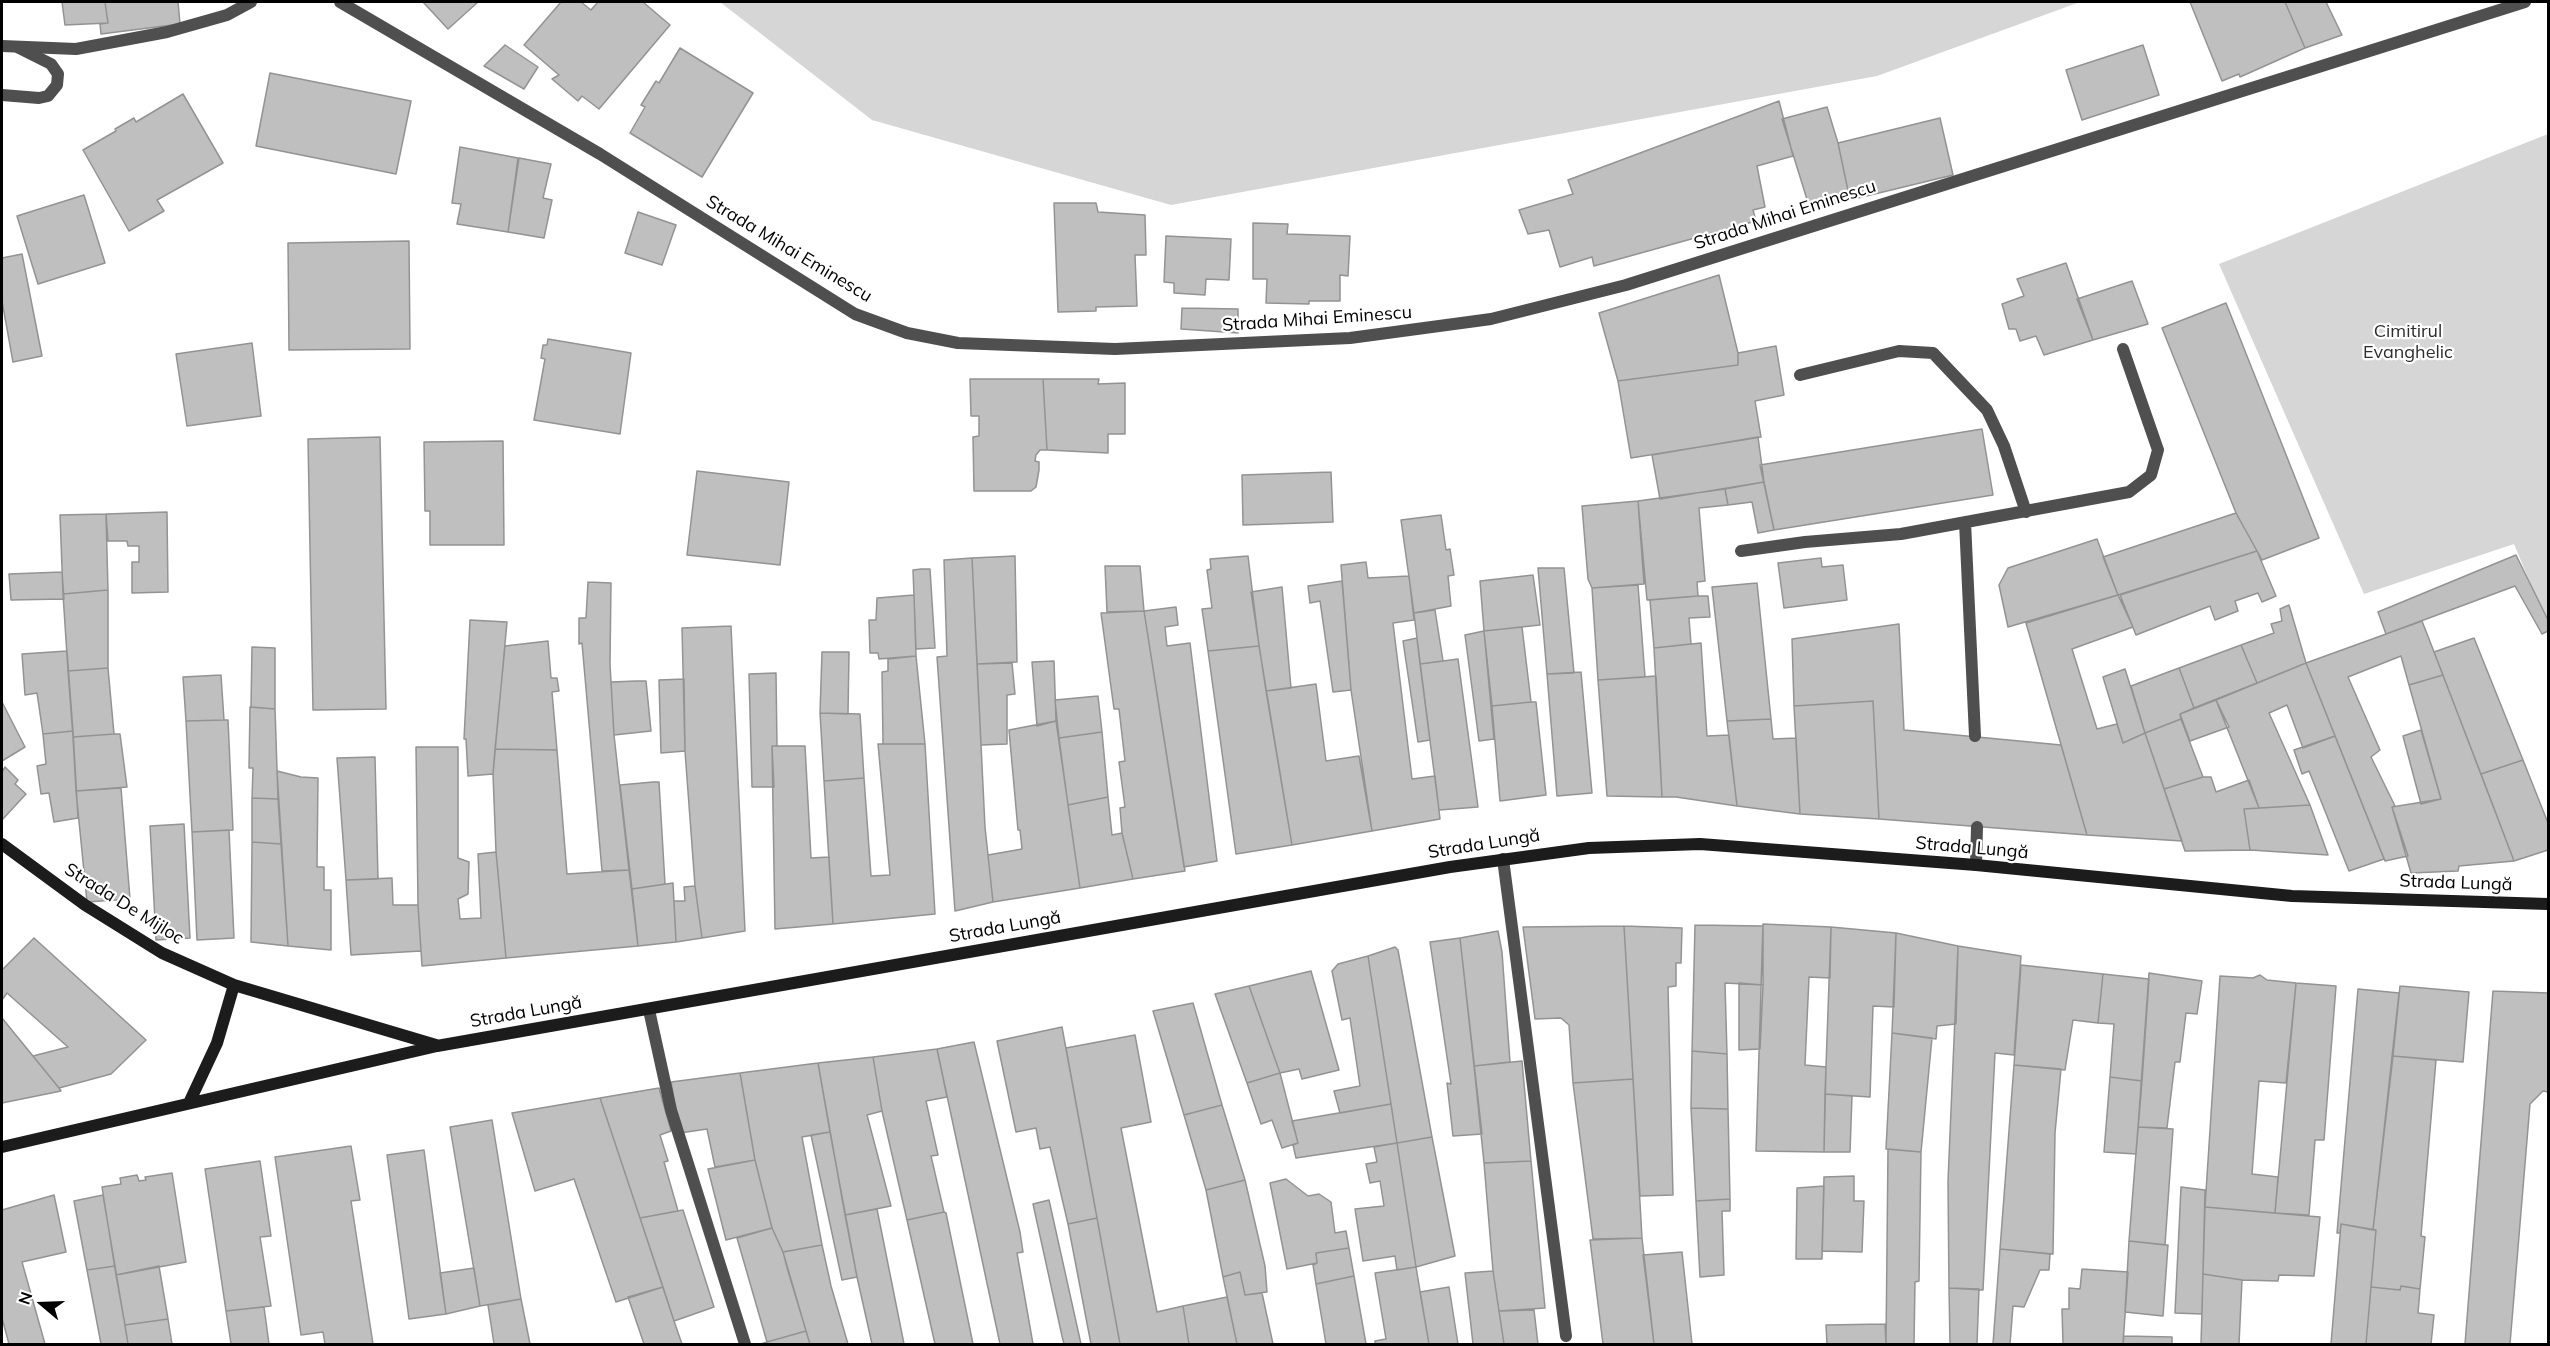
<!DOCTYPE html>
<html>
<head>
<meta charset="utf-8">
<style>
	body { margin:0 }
	#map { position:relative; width:2550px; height:1346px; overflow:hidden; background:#fff; font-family:Mulish,sans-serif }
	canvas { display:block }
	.frame { position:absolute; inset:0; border:3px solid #000; pointer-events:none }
	.north { position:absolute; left:12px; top:1274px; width:60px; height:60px; -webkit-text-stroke:4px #fff; paint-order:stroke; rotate:289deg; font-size:16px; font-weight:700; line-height:24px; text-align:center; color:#000 }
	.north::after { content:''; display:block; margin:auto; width:21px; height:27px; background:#000; clip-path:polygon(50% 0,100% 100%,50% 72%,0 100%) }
</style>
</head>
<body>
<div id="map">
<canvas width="2550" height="1346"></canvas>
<div class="frame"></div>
<div class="north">N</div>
</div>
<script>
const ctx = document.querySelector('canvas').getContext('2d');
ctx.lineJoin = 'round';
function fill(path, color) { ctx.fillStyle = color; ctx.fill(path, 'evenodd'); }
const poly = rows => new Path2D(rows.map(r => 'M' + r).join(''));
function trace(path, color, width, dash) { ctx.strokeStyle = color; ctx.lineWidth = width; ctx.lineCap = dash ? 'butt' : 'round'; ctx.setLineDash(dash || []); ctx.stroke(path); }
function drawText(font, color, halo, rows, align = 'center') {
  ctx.font = font + ' Mulish,sans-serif'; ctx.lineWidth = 4.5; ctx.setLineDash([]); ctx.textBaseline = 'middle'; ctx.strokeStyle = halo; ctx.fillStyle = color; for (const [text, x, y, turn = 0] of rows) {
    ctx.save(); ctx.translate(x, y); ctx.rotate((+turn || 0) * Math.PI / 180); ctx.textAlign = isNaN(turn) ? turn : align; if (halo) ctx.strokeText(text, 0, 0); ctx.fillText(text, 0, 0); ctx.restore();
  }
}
const green = poly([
	[720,2,2080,2,1877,76,1171,205,872,120],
	[2548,134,2548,626,2514,544,2364,594,2219,264]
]);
const building = poly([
	[62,2,105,2,108,23,65,25,62,2],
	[105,2,178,2,180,24,101,34,100,24,108,23,105,2],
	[423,2,478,2,448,29,423,2],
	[561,2,581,2,591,10,598,2,643,2,670,25,599,109,582,96,578,101,552,79,559,75,524,45,561,2],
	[2190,2,2285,2,2305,48,2240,77,2239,74,2222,81,2190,2],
	[2285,2,2326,2,2342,35,2305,48,2285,2],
	[505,45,538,67,524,89,484,66,505,45],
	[2143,45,2159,95,2082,120,2066,70,2143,45],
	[680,48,753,93,702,177,630,133,645,107,641,105,656,81,659,83,680,48],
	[270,73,411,101,396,174,256,146,270,73],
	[183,94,223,163,157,200,164,211,129,231,83,150,116,131,115,129,134,118,136,122,183,94],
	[1779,101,1793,156,1757,166,1765,207,1753,210,1756,221,1594,266,1592,257,1560,267,1549,230,1528,234,1519,210,1573,194,1568,180,1779,101],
	[1827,107,1838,143,1850,200,1810,209,1782,119,1827,107],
	[1940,118,1953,175,1850,200,1838,143,1940,118],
	[460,147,518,158,508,232,457,224,461,204,452,203,460,147],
	[519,158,551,164,543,198,552,200,544,238,508,232,519,158],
	[84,195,105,263,38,284,17,216,84,195],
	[1054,203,1096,203,1098,212,1145,215,1146,255,1135,255,1137,306,1096,307,1096,311,1058,312,1054,203],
	[638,212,676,225,662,265,625,253,638,212],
	[1253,223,1288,224,1287,234,1350,236,1348,276,1340,275,1340,301,1309,301,1309,304,1266,303,1267,279,1253,279,1253,223],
	[1166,236,1231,239,1229,280,1206,279,1205,295,1174,293,1174,283,1164,282,1166,236],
	[409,241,410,349,289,350,288,243,409,241],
	[22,254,42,356,13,362,2,301,2,258,22,254],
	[2066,263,2093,340,2044,355,2036,336,2020,341,2016,329,2009,329,2002,304,2024,296,2017,279,2066,263],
	[1719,275,1738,353,1738,365,1618,381,1599,313,1719,275],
	[2132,281,2148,324,2093,340,2077,299,2132,281],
	[2226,303,2319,538,2262,560,2236,513,2162,328,2226,303],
	[1182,308,1238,309,1238,333,1181,329,1182,308],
	[548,339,631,353,620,434,534,420,545,359,541,358,543,345,547,345,548,339],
	[252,343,261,416,187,426,176,354,252,343],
	[1776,346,1784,395,1755,401,1761,437,1631,458,1618,381,1738,365,1738,353,1776,346],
	[970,379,1043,379,1047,450,1040,450,1036,455,1035,461,1039,462,1039,470,1036,487,1031,491,974,491,973,437,979,436,979,416,971,416,970,379],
	[1043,379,1099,379,1098,384,1125,383,1125,434,1108,434,1108,453,1047,450,1043,379],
	[1982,429,1993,495,1774,530,1760,465,1982,429],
	[380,437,386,709,313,710,308,439,380,437],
	[1758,437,1764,482,1660,499,1652,455,1758,437],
	[503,441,504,545,430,545,430,511,425,511,424,442,503,441],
	[697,471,789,482,780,565,687,555,697,471],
	[1331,472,1333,522,1243,525,1242,475,1331,472],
	[1764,482,1774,530,1758,533,1752,502,1728,505,1725,489,1764,482],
	[1725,489,1728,505,1699,508,1705,581,1697,582,1698,596,1647,600,1638,501,1725,489],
	[1638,501,1644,584,1592,588,1588,579,1582,506,1638,501],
	[167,512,168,592,132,593,132,562,139,562,139,546,128,546,127,541,108,541,106,514,167,512],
	[2236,513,2257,551,2118,595,2103,557,2236,513],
	[106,514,108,590,63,594,60,515,106,514],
	[1441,515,1446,550,1450,549,1454,575,1448,576,1451,606,1414,613,1401,520,1441,515],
	[2097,539,2118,595,2008,627,1999,585,2008,568,2097,539],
	[2257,551,2276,596,2262,602,2258,593,2235,601,2238,611,2215,620,2210,606,2136,635,2120,595,2257,551],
	[2516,555,2548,620,2548,631,2542,634,2515,586,2386,634,2378,612,2516,555],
	[1015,556,1017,662,977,664,972,558,1015,556],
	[1248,556,1259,646,1208,651,1202,609,1212,608,1207,570,1211,569,1210,559,1248,556],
	[972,558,985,827,993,902,955,911,937,657,947,656,944,560,972,558],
	[1821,558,1822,567,1843,565,1847,600,1784,608,1778,563,1821,558],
	[1366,562,1368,578,1409,576,1414,620,1393,623,1412,779,1435,776,1440,819,1372,831,1351,690,1341,565,1366,562],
	[1105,566,1140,566,1144,611,1107,612,1105,566],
	[1538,568,1564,568,1574,673,1547,674,1538,568],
	[921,569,930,569,935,648,916,649,913,570,921,569],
	[62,572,64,599,11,600,9,574,62,572],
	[1533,575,1540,625,1484,631,1480,581,1533,575],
	[1342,581,1351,690,1333,692,1320,601,1310,603,1308,586,1342,581],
	[588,582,611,583,610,664,614,735,629,870,602,871,582,643,579,644,579,618,586,618,588,582],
	[1757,583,1771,719,1727,721,1712,587,1757,583],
	[1638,585,1645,677,1598,680,1592,588,1638,585],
	[1282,587,1291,688,1266,691,1251,592,1282,587],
	[108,590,108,668,68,671,63,594,108,590],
	[914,595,916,656,879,659,878,653,870,653,869,620,876,620,877,598,914,595],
	[2118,595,2133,627,2072,649,2097,729,2117,724,2123,743,2145,733,2182,841,2087,835,2026,623,2118,595],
	[1698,596,1708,596,1710,617,1689,618,1691,644,1654,648,1650,600,1698,596],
	[2289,605,2306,663,2257,683,2241,645,2274,633,2271,624,2282,621,2280,609,2289,605],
	[1176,607,1178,625,1165,627,1167,646,1190,643,1217,861,1184,867,1144,611,1176,607],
	[1435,610,1443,661,1420,664,1414,613,1435,610],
	[1144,611,1185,871,1133,879,1122,833,1120,808,1125,807,1119,762,1125,761,1119,709,1114,709,1101,613,1144,611],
	[470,620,507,622,493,774,468,776,466,739,464,739,470,620],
	[2422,621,2443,675,2409,685,2401,656,2348,677,2380,750,2371,757,2395,806,2392,807,2408,856,2385,861,2306,663,2422,621],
	[1899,624,1904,730,2061,745,2087,835,1879,819,1873,701,1794,706,1792,639,1899,624],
	[731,626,745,931,702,938,695,886,685,751,682,628,731,626],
	[1522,627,1531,702,1492,706,1484,631,1522,627],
	[1484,631,1494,739,1479,741,1465,635,1484,631],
	[1417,638,1430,740,1418,742,1403,641,1417,638],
	[2474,638,2523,760,2481,774,2434,652,2474,638],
	[548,641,551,678,557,678,559,691,552,692,557,750,495,749,505,646,548,641],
	[1701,643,1707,736,1729,735,1737,806,1676,797,1662,797,1654,648,1701,643],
	[2241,645,2257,683,2194,708,2179,668,2241,645],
	[1259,646,1292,845,1236,854,1208,651,1259,646],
	[252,647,275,648,275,709,251,707,252,647],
	[67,651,73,731,43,734,37,693,25,695,22,654,67,651],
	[822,652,849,652,848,714,820,713,822,652],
	[916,656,925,744,883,744,882,672,888,671,888,659,916,656],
	[1458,659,1478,807,1439,810,1420,664,1458,659],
	[1054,661,1056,721,1037,726,1032,662,1054,661],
	[1012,663,1015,694,1007,695,1007,744,981,745,977,664,1012,663],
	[2306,663,2335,736,2303,748,2287,705,2269,713,2310,805,2259,808,2216,700,2306,663],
	[108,668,114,734,73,737,68,671,108,668],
	[2179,668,2194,708,2180,714,2181,719,2145,733,2131,686,2179,668],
	[2125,669,2145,733,2123,743,2103,677,2125,669],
	[1581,672,1592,793,1557,796,1547,674,1581,672],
	[776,673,777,746,772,746,774,787,752,787,749,674,776,673],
	[221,675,224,720,186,721,183,677,221,675],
	[2443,675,2514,861,2459,866,2458,871,2411,873,2392,807,2441,799,2409,685,2443,675],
	[1656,676,1662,797,1607,796,1598,680,1656,676],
	[684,679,685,751,661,753,659,680,684,679],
	[636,681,646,681,651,731,614,735,611,682,636,681],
	[1316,684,1326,761,1359,756,1372,831,1292,845,1266,691,1316,684],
	[1098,696,1102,732,1059,738,1055,700,1098,696],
	[2216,700,2229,727,2190,741,2180,714,2216,700],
	[1873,701,1879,819,1800,814,1794,706,1873,701],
	[2,702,25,747,2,761,2,702],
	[1531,702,1536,702,1546,795,1500,801,1492,706,1531,702],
	[250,707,275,709,278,799,252,798,253,768,249,768,250,707],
	[820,713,860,714,864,778,824,781,820,713],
	[1771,719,1773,739,1796,738,1800,814,1737,806,1727,721,1771,719],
	[2181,719,2203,777,2164,789,2145,733,2181,719],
	[224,720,228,720,233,830,192,832,186,721,224,720],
	[1056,721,1080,888,993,902,988,855,1022,849,1020,830,1018,830,1009,730,1056,721],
	[2421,730,2441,799,2421,804,2403,736,2421,730],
	[73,731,78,818,54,822,49,793,41,794,37,766,46,764,43,734,73,731],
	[1102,732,1108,797,1068,805,1059,738,1102,732],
	[114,734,120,734,127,787,76,791,73,737,114,734],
	[2335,736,2384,859,2349,871,2309,771,2302,774,2294,750,2335,736],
	[878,744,925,744,935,914,833,924,824,781,864,778,871,876,890,875,878,744],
	[772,746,805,746,811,858,829,857,833,924,775,929,772,746],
	[416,747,458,747,458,858,469,862,468,894,458,899,460,919,481,918,478,854,496,852,506,958,422,966,418,905,416,747],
	[495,749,557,750,567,874,629,870,638,946,506,958,496,852,493,774,495,749],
	[375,757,378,879,346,880,337,758,375,757],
	[2523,760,2548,823,2548,850,2514,861,2481,774,2523,760],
	[5,767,18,780,15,784,26,794,2,820,2,772,5,767],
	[277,771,301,777,318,778,317,867,324,867,324,890,331,890,331,950,288,946,277,771],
	[2203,777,2211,777,2216,792,2249,780,2259,808,2244,809,2250,850,2185,851,2164,789,2203,777],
	[653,782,659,782,665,884,632,889,620,785,653,782],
	[121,788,130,899,87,902,76,791,121,788],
	[1108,797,1112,835,1122,833,1133,879,1080,888,1068,805,1108,797],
	[252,798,278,799,281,844,252,842,252,798],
	[2310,805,2328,855,2250,850,2244,809,2310,805],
	[184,824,190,938,156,940,150,826,184,824],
	[229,830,234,938,197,940,192,832,229,830],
	[252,842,281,844,288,946,251,942,252,842],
	[392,878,393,905,418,905,421,951,351,955,346,880,392,878],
	[673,883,676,942,638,946,632,889,673,883],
	[695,886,702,938,676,942,674,901,685,901,684,887,695,886],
	[1763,924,1831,927,1830,978,1809,977,1805,1065,1826,1067,1824,1152,1756,1151,1763,924],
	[1695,925,1763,926,1763,985,1725,983,1727,1054,1692,1051,1695,925],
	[1624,926,1633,1079,1573,1083,1569,1025,1561,1018,1535,1019,1523,927,1624,926],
	[1624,926,1682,928,1681,963,1676,963,1676,986,1668,987,1673,1195,1640,1196,1624,926],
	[1831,927,1896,933,1894,1007,1873,1006,1870,1097,1825,1094,1831,927],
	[1498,931,1502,952,1510,1062,1474,1066,1460,938,1498,931],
	[1896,933,1958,946,1956,1024,1937,1026,1936,1039,1892,1033,1896,933],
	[34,938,146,1040,111,1074,59,1088,33,1056,68,1047,7,993,2,1000,2,970,34,938],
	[1460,938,1482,1134,1453,1136,1447,1083,1451,1084,1430,942,1460,938],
	[1958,946,2021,956,2014,1055,1995,1053,1983,1290,1949,1288,1948,1181,1958,946],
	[1395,947,1398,950,1432,1137,1397,1143,1368,956,1395,947],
	[1368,956,1391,1104,1340,1113,1334,1091,1360,1086,1350,1018,1342,1020,1332,971,1338,964,1368,956],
	[2021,965,2103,974,2098,1023,2073,1020,2065,1070,2014,1065,2021,965],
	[1311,971,1339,1070,1302,1079,1299,1069,1280,1073,1249,986,1311,971],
	[2149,973,2202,981,2197,1014,2186,1013,2180,1062,2175,1062,2167,1128,2138,1127,2149,973],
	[2103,974,2149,979,2142,1081,2110,1077,2114,1024,2098,1023,2103,974],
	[2260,975,2267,980,2296,983,2286,1083,2259,1081,2252,1174,2278,1177,2275,1213,2205,1207,2220,976,2253,978,2260,975],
	[1739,983,1763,985,1760,1049,1739,1050,1739,983],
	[2296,983,2336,986,2324,1140,2315,1140,2309,1215,2275,1213,2296,983],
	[1249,986,1280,1073,1247,1083,1215,994,1249,986],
	[2400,986,2469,992,2463,1062,2393,1056,2400,986],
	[2358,989,2399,993,2373,1230,2341,1224,2340,1233,2337,1233,2358,989],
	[2493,991,2548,993,2548,1092,2543,1091,2530,1104,2510,1344,2465,1344,2493,991],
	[1193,1003,1222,1105,1184,1115,1153,1011,1193,1003],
	[2,1018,59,1088,61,1091,2,1103,2,1018],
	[1062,1027,1097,1218,1068,1224,1050,1147,1040,1149,1036,1128,1016,1132,997,1041,1062,1027],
	[1892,1033,1932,1038,1921,1152,1886,1149,1892,1033],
	[1135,1035,1151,1122,1121,1128,1157,1312,1183,1306,1189,1344,1120,1344,1066,1048,1135,1035],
	[974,1042,1020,1232,1023,1252,1017,1253,1033,1344,1000,1344,937,1049,974,1042],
	[937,1049,947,1097,926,1101,938,1155,931,1156,944,1212,907,1220,882,1111,873,1057,937,1049],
	[1692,1051,1727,1054,1728,1109,1691,1108,1692,1051],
	[2393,1056,2436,1060,2421,1236,2425,1237,2420,1289,2401,1286,2400,1290,2371,1287,2376,1230,2373,1230,2393,1056],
	[873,1057,882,1111,867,1115,891,1206,845,1215,818,1063,873,1057],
	[1522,1061,1531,1161,1484,1163,1474,1066,1522,1061],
	[818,1063,830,1132,802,1137,822,1245,783,1252,772,1228,755,1160,740,1073,818,1063],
	[2014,1065,2061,1069,2055,1133,2053,1254,2000,1249,2014,1065],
	[740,1073,755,1160,715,1167,707,1129,680,1133,671,1082,740,1073],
	[1280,1073,1298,1143,1282,1148,1272,1120,1261,1124,1247,1083,1280,1073],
	[2110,1077,2142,1081,2136,1154,2104,1152,2110,1077],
	[1633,1079,1642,1238,1593,1239,1573,1083,1633,1079],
	[659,1088,671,1131,660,1135,668,1161,664,1162,678,1211,640,1218,600,1098,659,1088],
	[1825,1094,1852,1096,1850,1152,1824,1152,1825,1094],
	[600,1098,663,1287,616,1302,574,1179,535,1191,512,1113,600,1098],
	[1391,1104,1397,1143,1296,1158,1293,1145,1298,1143,1292,1121,1391,1104],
	[1222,1105,1245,1180,1206,1190,1184,1115,1222,1105],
	[1691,1108,1728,1109,1730,1199,1696,1201,1691,1108],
	[492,1120,521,1299,480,1306,450,1127,492,1120],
	[2138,1127,2173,1129,2165,1245,2129,1241,2138,1127],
	[830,1132,857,1277,842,1280,811,1135,830,1132],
	[1432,1137,1455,1256,1416,1267,1397,1143,1432,1137],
	[1397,1143,1416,1267,1397,1270,1395,1256,1363,1261,1355,1209,1384,1206,1380,1181,1370,1183,1366,1164,1377,1162,1374,1147,1397,1143],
	[351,1146,360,1200,351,1201,373,1344,325,1344,323,1332,301,1335,275,1157,351,1146],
	[1888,1149,1921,1152,1919,1281,1915,1282,1914,1344,1886,1344,1888,1149],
	[424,1150,446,1314,409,1319,387,1155,424,1150],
	[755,1160,772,1228,726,1240,708,1169,755,1160],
	[260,1161,271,1236,260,1237,271,1306,226,1311,205,1169,260,1161],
	[1531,1161,1545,1308,1499,1311,1493,1271,1484,1163,1531,1161],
	[172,1173,186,1262,116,1275,102,1187,121,1184,120,1178,137,1175,139,1181,146,1180,145,1177,172,1173],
	[1854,1176,1854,1201,1864,1201,1862,1252,1822,1251,1824,1177,1854,1176],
	[1286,1179,1308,1196,1319,1194,1331,1202,1335,1233,1346,1231,1349,1248,1316,1253,1317,1263,1287,1269,1270,1183,1286,1179],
	[1245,1180,1265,1266,1267,1292,1245,1295,1240,1272,1223,1277,1206,1190,1245,1180],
	[1824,1186,1822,1259,1796,1259,1797,1188,1824,1186],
	[2181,1187,2205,1190,2202,1314,2175,1313,2181,1187],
	[54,1195,66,1252,22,1262,45,1344,9,1344,2,1318,2,1210,54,1195],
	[103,1195,115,1266,87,1270,74,1201,103,1195],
	[1730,1199,1730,1211,1722,1211,1724,1275,1700,1277,1696,1201,1730,1199],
	[1049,1200,1081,1344,1064,1344,1062,1336,1033,1204,1049,1200],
	[2205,1207,2320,1217,2314,1276,2279,1275,2278,1281,2242,1280,2203,1274,2205,1207],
	[877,1209,904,1344,872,1344,857,1277,845,1215,877,1209],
	[683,1210,714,1307,674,1321,640,1218,683,1210],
	[944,1212,946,1213,973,1344,935,1344,907,1220,944,1212],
	[1097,1218,1120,1344,1091,1344,1068,1224,1097,1218],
	[2341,1224,2376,1230,2366,1344,2331,1344,2341,1224],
	[772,1228,783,1252,806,1331,767,1342,737,1238,772,1228],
	[1642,1238,1654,1344,1603,1344,1590,1240,1642,1238],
	[2129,1241,2168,1245,2163,1316,2125,1312,2129,1241],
	[822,1245,831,1286,848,1344,810,1344,788,1271,783,1252,822,1245],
	[1349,1248,1354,1276,1316,1284,1313,1265,1317,1263,1316,1253,1349,1248],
	[2000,1249,2050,1254,2049,1270,2040,1270,2024,1307,2013,1306,2010,1344,1993,1344,2000,1249],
	[1682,1252,1692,1344,1654,1344,1643,1255,1682,1252],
	[115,1266,128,1344,101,1344,87,1270,115,1266],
	[159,1266,168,1319,125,1325,116,1275,159,1266],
	[1416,1267,1429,1344,1375,1344,1375,1341,1386,1339,1375,1273,1416,1267],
	[474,1268,480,1306,446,1314,440,1273,474,1268],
	[2082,1269,2128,1272,2123,1344,2063,1344,2062,1309,2069,1309,2069,1288,2080,1289,2082,1269],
	[1493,1271,1504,1344,1473,1344,1465,1273,1493,1271],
	[1240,1272,1245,1295,1262,1293,1273,1344,1237,1344,1223,1277,1240,1272],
	[2203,1274,2242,1280,2239,1344,2201,1344,2203,1274],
	[1354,1276,1366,1344,1326,1344,1316,1284,1354,1276],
	[2401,1286,2420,1289,2418,1313,2434,1315,2431,1344,2366,1344,2371,1287,2400,1290,2401,1286],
	[663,1287,674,1321,682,1344,644,1344,628,1297,663,1287],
	[1449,1287,1458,1344,1429,1344,1420,1292,1449,1287],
	[1949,1288,1979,1289,1977,1344,1950,1344,1949,1288],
	[1227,1297,1237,1344,1189,1344,1183,1306,1227,1297],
	[521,1299,530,1344,494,1344,488,1305,521,1299],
	[264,1307,269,1344,231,1344,226,1311,264,1307],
	[1534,1310,1538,1344,1504,1344,1499,1311,1534,1310],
	[168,1319,172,1344,128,1344,125,1325,168,1319],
	[1885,1324,1886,1344,1827,1344,1826,1325,1885,1324],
	[806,1331,810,1344,761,1344,767,1342,806,1331],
	[2124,1336,2172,1337,2172,1344,2123,1344,2124,1336]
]);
const service = poly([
	[2,95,39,98,48,96,57,85,58,74,51,64,19,48],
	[1800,375,1899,351,1933,353,1987,410,2004,446,2026,512],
	[1965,522,1975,736],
	[1741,551,1805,542,1901,534,2129,492,2151,475,2158,450,2123,349],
	[1503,859,1566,1336],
	[1976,865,1977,827],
	[649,1010,671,1110,745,1344]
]);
const minor = poly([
	[340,2,600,154,855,314,907,333,958,343,1115,349,1350,338,1491,319,1626,285,2525,2],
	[2,46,76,49,167,32,227,15,251,2]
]);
const secondary = poly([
	[2,844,85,905,162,953,234,985,436,1045],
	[189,1103,217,1043,234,985],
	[2,1147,437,1046,1450,867,1589,848,1700,844,1976,865,2292,896,2548,904]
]);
const streetNames = [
	["Strada Mihai Eminescu",1785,215,-18],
	["Strada Mihai Eminescu",789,249,31],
	["Strada Mihai Eminescu",1317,319,-4],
	["Strada Lungă",1484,844,-9],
	["Strada Lungă",1972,848,5],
	["Strada Lungă",2456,883,2],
	["Strada De Mijloc",124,904,32],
	["Strada Lungă",1005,927,-10],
	["Strada Lungă",526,1012,-10]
];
const parkNames = [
	["Cimitirul",2408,332],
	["Evanghelic",2408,353]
];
fill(green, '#d6d6d6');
fill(building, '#bfbfbf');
trace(building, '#939393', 1.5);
trace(service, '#4f4f4f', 12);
trace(minor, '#4f4f4f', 12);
trace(secondary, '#1c1c1c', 12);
drawText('18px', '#000', '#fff', streetNames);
drawText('18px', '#2d2d2d', '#fff', parkNames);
</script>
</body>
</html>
